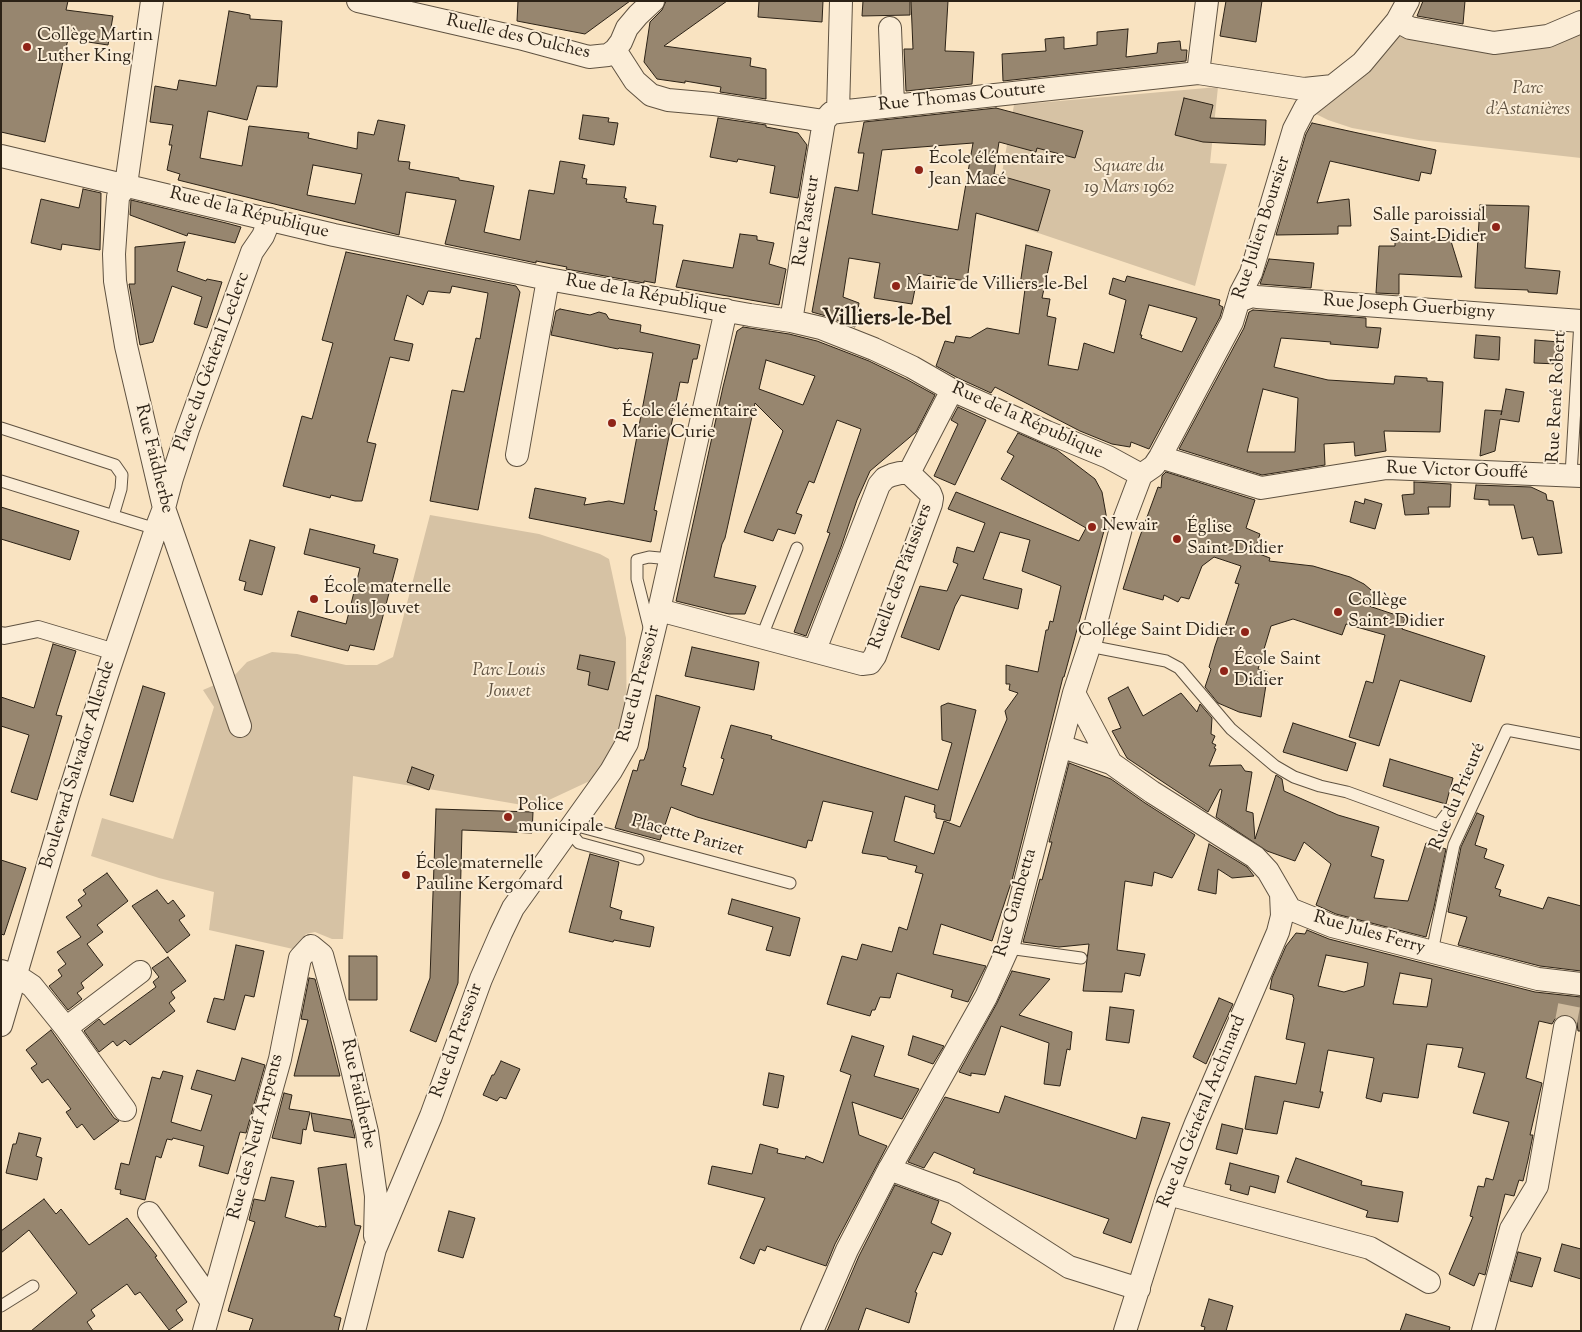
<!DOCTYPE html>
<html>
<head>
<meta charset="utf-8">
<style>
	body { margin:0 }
	#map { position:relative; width:1582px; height:1332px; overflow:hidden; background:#f9e3c1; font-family:"Sorts Mill Goudy",serif }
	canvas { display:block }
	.frame { position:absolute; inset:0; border:2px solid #2c2216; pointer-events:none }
</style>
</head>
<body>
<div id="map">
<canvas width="1582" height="1332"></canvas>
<div class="frame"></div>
</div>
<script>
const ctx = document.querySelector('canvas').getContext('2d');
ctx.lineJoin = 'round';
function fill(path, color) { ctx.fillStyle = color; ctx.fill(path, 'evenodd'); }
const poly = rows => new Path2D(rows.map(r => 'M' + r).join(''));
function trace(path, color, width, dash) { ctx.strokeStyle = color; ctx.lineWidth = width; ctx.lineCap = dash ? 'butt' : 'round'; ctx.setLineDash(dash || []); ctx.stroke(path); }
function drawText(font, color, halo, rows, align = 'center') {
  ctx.font = font + ' "Sorts Mill Goudy",serif'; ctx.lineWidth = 4; ctx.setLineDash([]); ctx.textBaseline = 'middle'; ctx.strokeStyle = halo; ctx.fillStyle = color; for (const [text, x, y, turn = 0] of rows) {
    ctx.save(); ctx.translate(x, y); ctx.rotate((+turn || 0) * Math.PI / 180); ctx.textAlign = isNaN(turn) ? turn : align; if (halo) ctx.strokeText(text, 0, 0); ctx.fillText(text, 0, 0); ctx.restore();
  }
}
const green = poly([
	[1581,30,1581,158,1419,140,1352,128,1328,120,1312,112,1395,35,1436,45,1533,49],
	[1218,87,1210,163,1227,164,1195,286,994,218,1014,105],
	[430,515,539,534,600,554,609,559,626,638,627,743,611,771,534,807,353,776,343,939,332,939,315,932,306,934,293,949,209,930,214,892,159,878,91,856,102,818,173,839,214,707,203,690,233,677,247,662,272,652,297,654,346,665,377,665,393,657]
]);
const building = poly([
	[1,1,68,1,66,10,113,16,108,45,68,39,45,142,1,132,1,1],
	[518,1,630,1,585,34,517,21,518,1],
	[666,1,727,1,664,46,751,58,750,66,766,69,766,99,720,92,721,87,685,81,685,83,657,79,644,62,650,22,662,10,666,1],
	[759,1,823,1,822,22,758,17,759,1],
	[863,1,910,1,910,15,862,16,863,1],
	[911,1,948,1,945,51,974,52,972,84,906,91,904,49,913,49,911,1],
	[1226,1,1262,1,1256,42,1220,36,1226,1],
	[1423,1,1465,1,1463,24,1417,16,1423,1],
	[229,11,250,15,250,19,282,21,277,87,257,86,247,120,208,111,200,158,242,166,249,126,309,133,308,138,357,149,358,132,374,135,378,120,405,125,398,161,410,162,409,169,459,178,459,180,494,186,484,232,520,240,529,190,554,194,560,161,585,165,582,178,587,179,586,184,626,187,624,198,627,199,626,202,656,206,653,224,663,225,655,283,644,281,644,283,566,269,567,267,536,261,536,263,445,244,456,200,406,192,399,235,178,180,180,174,167,170,172,145,169,145,173,125,150,122,155,86,177,90,179,80,216,86,229,11],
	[313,165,362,174,355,204,307,195,313,165],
	[1128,29,1126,57,1157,53,1158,43,1180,41,1181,50,1187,50,1186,61,1003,81,1002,54,1046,51,1045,39,1064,37,1064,49,1097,45,1097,32,1128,29],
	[1184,98,1213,105,1210,118,1266,120,1265,145,1203,142,1175,135,1184,98],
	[996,108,1083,131,1075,158,1037,148,1036,152,999,142,994,174,1050,190,1038,231,976,213,967,281,918,274,912,304,874,298,880,263,849,258,843,297,859,303,855,327,826,316,812,312,835,187,858,191,864,153,858,153,864,122,996,108],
	[973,143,958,230,872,214,882,150,973,143],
	[583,115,609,118,608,122,618,123,614,145,579,139,583,115],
	[718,118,766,125,766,127,798,133,807,145,798,198,770,193,775,166,738,159,737,162,710,157,718,118],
	[1312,123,1436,150,1431,174,1421,172,1419,181,1330,161,1317,203,1349,199,1351,226,1338,226,1338,234,1276,235,1306,134,1312,123],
	[83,189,101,193,100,250,62,244,61,250,31,243,41,199,79,208,83,189],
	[131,200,226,223,241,227,235,243,188,233,187,236,130,215,131,200],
	[1480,205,1529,206,1525,268,1560,271,1557,294,1528,292,1528,290,1475,288,1480,205],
	[740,234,757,236,757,240,774,243,769,264,786,269,779,305,676,287,683,260,733,268,740,234],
	[1395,234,1450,238,1462,277,1399,274,1399,294,1376,293,1379,246,1395,246,1395,234],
	[185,242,177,271,206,281,207,279,222,282,207,328,194,324,202,297,172,286,153,342,140,345,129,284,135,284,135,247,185,242],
	[1026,245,1052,252,1042,298,1050,299,1047,316,1056,318,1048,365,1078,370,1084,343,1114,353,1126,300,1109,294,1113,278,1125,282,1127,276,1220,300,1219,305,1223,307,1220,317,1149,449,1131,442,1130,447,1112,444,1080,431,995,387,991,393,958,378,936,366,945,341,954,343,956,336,970,338,987,328,1019,334,1025,289,1022,289,1022,285,1020,285,1026,245],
	[1149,305,1197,318,1182,352,1141,338,1142,335,1140,335,1149,305],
	[346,252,516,286,520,292,478,510,430,501,452,390,464,392,476,338,480,339,488,293,452,286,450,293,428,291,423,305,407,295,394,340,413,344,409,361,390,357,367,442,376,444,362,501,355,501,331,495,330,498,283,486,302,416,312,419,333,343,322,340,346,252],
	[1269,259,1314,263,1311,288,1260,284,1269,259],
	[560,309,590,315,599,312,606,314,609,319,641,325,640,332,700,345,697,359,693,359,688,383,680,382,654,510,657,511,651,542,529,518,535,488,586,498,584,505,609,501,624,504,653,353,619,348,618,349,551,335,556,311,560,309],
	[1253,310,1366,318,1366,327,1381,328,1378,348,1330,344,1331,342,1281,338,1274,367,1328,380,1394,384,1395,376,1427,378,1427,381,1443,382,1440,432,1384,431,1386,451,1355,456,1354,442,1324,444,1325,465,1262,475,1179,449,1244,328,1249,312,1253,310],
	[1263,389,1298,398,1295,452,1247,452,1263,389],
	[743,327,789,334,817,341,869,361,906,379,935,395,916,432,870,471,857,500,841,547,806,636,794,632,830,533,827,532,861,429,837,420,814,483,809,481,796,513,802,515,795,534,778,529,773,541,744,532,783,431,755,403,725,538,722,544,714,577,756,586,745,614,729,614,676,601,723,387,737,331,743,327],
	[766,360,815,376,803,405,759,389,766,360],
	[1476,335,1500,337,1499,360,1474,358,1476,335],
	[1535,340,1559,342,1558,364,1534,363,1535,340],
	[1506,389,1524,392,1519,422,1500,419,1495,451,1480,456,1485,410,1502,411,1501,415,1506,389],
	[958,407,986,420,955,485,934,476,958,424,951,420,958,407],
	[1018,433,1057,450,1095,479,1102,492,1107,520,1064,677,1063,677,1012,880,992,941,941,924,933,954,986,966,968,1002,951,997,953,990,897,973,890,998,880,997,875,1010,872,1010,870,1016,827,1004,842,956,857,960,862,944,892,952,899,927,907,930,923,874,915,872,917,866,888,859,887,857,862,853,873,812,823,801,812,841,808,840,806,848,697,817,671,807,660,840,615,828,633,770,637,771,640,760,644,760,648,748,656,695,700,707,683,767,686,768,681,785,713,795,724,759,721,758,731,725,772,736,771,739,938,790,952,743,942,740,941,706,948,703,976,710,950,821,936,818,936,813,934,812,935,805,905,796,894,841,934,854,944,821,960,827,1007,719,1005,711,1018,693,1009,690,1010,684,1006,684,1006,665,1038,672,1046,630,1048,630,1050,621,1053,622,1061,586,1022,571,1030,540,1000,532,983,579,1022,589,1018,609,961,595,955,606,939,650,901,637,920,586,947,591,958,564,953,562,957,547,974,552,985,523,948,509,956,492,1079,541,1086,528,1001,479,1014,456,1007,452,1018,433],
	[1166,472,1255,500,1246,528,1260,534,1254,552,1270,558,1269,561,1313,566,1350,577,1364,584,1377,595,1369,606,1405,618,1402,629,1485,656,1471,702,1400,680,1379,746,1349,737,1366,681,1373,683,1385,635,1346,624,1342,635,1293,619,1271,626,1258,669,1268,672,1261,717,1239,712,1218,703,1205,687,1211,669,1209,667,1215,646,1221,629,1224,630,1239,584,1235,583,1241,566,1214,557,1202,566,1189,599,1181,597,1178,602,1164,595,1163,600,1123,589,1139,539,1158,487,1161,488,1162,476,1166,472],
	[1414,482,1451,484,1450,507,1428,507,1429,514,1405,515,1402,495,1414,494,1414,482],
	[1476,485,1531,487,1546,494,1547,500,1553,501,1562,553,1538,555,1533,537,1522,539,1514,505,1489,505,1489,500,1474,499,1476,485],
	[1365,499,1382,504,1375,529,1350,522,1355,501,1364,504,1365,499],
	[1,507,79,531,70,560,1,539,1,507],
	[310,529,375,545,373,553,398,559,374,650,350,645,348,651,291,636,298,611,346,624,360,568,304,554,310,529],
	[250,540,275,547,262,595,244,590,246,582,239,580,250,540],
	[53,644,76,651,56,715,62,716,37,800,11,792,29,735,1,726,1,697,34,708,53,644],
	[692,647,759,662,754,690,685,676,692,647],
	[580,655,615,662,608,690,588,685,590,672,577,669,580,655],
	[143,686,165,693,133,802,110,795,143,686],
	[1128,687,1143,716,1181,693,1197,712,1200,704,1212,718,1211,734,1215,736,1212,743,1216,745,1214,748,1216,749,1209,766,1241,765,1245,771,1252,772,1246,811,1253,813,1255,839,1276,775,1282,779,1284,791,1338,815,1379,827,1371,856,1384,860,1374,898,1408,901,1426,843,1446,849,1434,907,1426,937,1336,914,1316,905,1331,864,1304,842,1295,861,1267,851,1216,817,1222,790,1220,789,1208,812,1127,758,1112,731,1121,728,1108,698,1128,687],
	[1293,723,1356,743,1347,771,1283,752,1293,723],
	[1390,759,1453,778,1446,804,1383,786,1390,759],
	[1069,763,1111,779,1145,803,1195,835,1172,878,1154,872,1152,886,1125,881,1117,950,1145,954,1140,976,1125,973,1122,992,1083,991,1089,944,1059,947,1023,942,1040,879,1042,880,1052,842,1049,842,1069,763],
	[412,767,434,775,429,790,407,782,412,767],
	[436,809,533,812,532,833,462,830,458,983,436,1042,410,1031,430,978,436,809],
	[1477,813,1484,816,1475,845,1487,849,1484,858,1504,865,1495,888,1501,890,1499,896,1543,909,1548,897,1581,906,1581,971,1540,966,1458,945,1467,917,1448,912,1461,847,1477,813],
	[1209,844,1247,867,1254,876,1232,878,1218,869,1216,894,1198,890,1209,844],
	[590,854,619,862,610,907,622,911,620,919,654,927,650,947,614,940,613,942,569,932,590,854],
	[1,860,26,868,4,935,1,934,1,860],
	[107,873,128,901,97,925,103,932,87,944,103,965,81,983,84,988,77,993,82,999,68,1010,49,986,62,976,58,970,66,964,57,952,81,937,66,917,82,906,78,900,86,894,83,890,107,873],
	[157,890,168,904,173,900,185,916,179,920,190,935,167,953,132,906,157,890],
	[732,899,800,918,790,956,766,950,773,927,728,914,732,899],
	[1307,930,1329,939,1535,992,1581,997,1581,1031,1578,1031,1577,1023,1574,1017,1568,1014,1560,1015,1555,1019,1552,1024,1539,1021,1526,1078,1542,1083,1530,1135,1533,1135,1528,1160,1523,1181,1519,1180,1514,1196,1505,1194,1485,1275,1479,1273,1474,1286,1449,1274,1473,1217,1470,1216,1478,1186,1484,1187,1486,1178,1493,1180,1509,1122,1473,1113,1485,1073,1458,1067,1463,1048,1427,1044,1418,1098,1383,1093,1381,1102,1366,1098,1374,1058,1328,1050,1320,1092,1323,1092,1319,1108,1284,1101,1277,1134,1245,1129,1255,1076,1296,1084,1305,1043,1286,1039,1294,998,1293,997,1293,995,1270,989,1272,978,1286,946,1296,933,1305,934,1307,930],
	[1326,955,1368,963,1364,986,1344,992,1318,986,1326,955],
	[1400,973,1432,979,1427,1007,1393,1004,1400,973],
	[236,945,264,951,254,997,245,995,235,1030,207,1022,214,998,224,1000,236,945],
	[349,956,377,956,377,1000,349,1000,349,956],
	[168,957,186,981,171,992,175,998,169,1003,175,1011,130,1045,125,1040,117,1046,113,1041,99,1052,84,1031,99,1019,104,1025,156,987,153,982,159,977,152,968,168,957],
	[1012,971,1050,979,1019,1015,1072,1032,1070,1050,1067,1049,1060,1086,1044,1084,1049,1043,1001,1026,985,1075,971,1073,971,1076,959,1072,997,1003,1012,971],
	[309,978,315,979,340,1076,294,1076,308,1020,301,1019,309,978],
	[1219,998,1233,1004,1206,1064,1193,1057,1219,998],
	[1110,1007,1134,1010,1129,1043,1106,1040,1110,1007],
	[51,1030,114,1118,119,1121,94,1140,82,1124,77,1128,66,1112,71,1109,48,1079,42,1083,31,1068,37,1064,26,1050,51,1030],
	[852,1036,884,1046,874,1076,919,1089,902,1119,852,1102,859,1135,887,1146,835,1244,826,1266,767,1246,765,1251,760,1249,754,1264,740,1258,765,1198,708,1184,712,1166,752,1174,760,1144,778,1149,777,1153,805,1159,806,1156,823,1163,851,1075,840,1071,852,1036],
	[913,1036,944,1046,933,1064,908,1055,913,1036],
	[242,1058,265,1065,246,1133,240,1132,228,1174,199,1166,204,1146,173,1138,172,1140,167,1139,161,1158,156,1156,145,1200,120,1194,121,1190,115,1189,121,1163,129,1165,152,1077,160,1079,163,1071,183,1076,171,1122,201,1131,212,1095,191,1089,197,1070,235,1081,242,1058],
	[501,1061,520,1069,506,1099,500,1097,497,1101,483,1095,492,1075,494,1075,501,1061],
	[769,1073,784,1076,778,1108,763,1105,769,1073],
	[284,1093,292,1095,289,1109,310,1112,306,1130,303,1129,301,1144,272,1138,284,1093],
	[1005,1096,1136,1139,1142,1117,1170,1123,1131,1243,1103,1233,1109,1219,973,1173,975,1169,934,1152,924,1168,908,1162,945,1097,999,1113,1005,1096],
	[311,1113,351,1120,355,1138,314,1131,311,1113],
	[1222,1124,1243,1129,1237,1154,1216,1149,1222,1124],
	[19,1133,41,1138,36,1156,42,1158,37,1180,6,1173,13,1144,16,1144,19,1133],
	[1296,1158,1362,1181,1361,1185,1403,1192,1398,1222,1366,1217,1368,1211,1287,1182,1296,1158],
	[1230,1163,1279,1176,1275,1193,1250,1186,1248,1195,1230,1190,1231,1185,1225,1184,1230,1163],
	[346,1164,355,1225,361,1226,334,1316,341,1318,338,1331,249,1331,253,1319,228,1311,255,1222,249,1220,254,1199,265,1201,271,1177,294,1181,285,1217,318,1227,319,1226,326,1227,318,1168,346,1164],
	[895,1185,939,1201,931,1223,951,1233,942,1255,933,1252,915,1292,917,1293,909,1323,866,1308,858,1331,827,1331,859,1256,895,1185],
	[44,1199,56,1214,61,1209,89,1245,127,1218,157,1256,155,1257,187,1302,176,1310,183,1320,169,1330,140,1292,135,1295,127,1284,91,1310,95,1316,87,1322,93,1331,31,1331,77,1293,29,1230,1,1253,1,1231,44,1199],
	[449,1211,475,1218,463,1258,438,1251,449,1211],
	[1562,1244,1581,1249,1581,1279,1554,1271,1562,1244],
	[1518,1252,1541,1258,1532,1287,1510,1281,1518,1252],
	[1209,1299,1233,1306,1226,1331,1204,1331,1205,1327,1201,1326,1209,1299],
	[1406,1314,1450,1327,1449,1331,1400,1331,1406,1314]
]);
const minorTunnel = poly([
	[1565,1027,1571,995]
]);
const service = poly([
	[1,428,115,465,122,475,121,489,113,516],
	[1571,475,1580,321],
	[1,481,156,529],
	[650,631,637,579,637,560,649,557,670,559],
	[762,636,797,548],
	[1089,646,1166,661,1179,668,1231,729,1275,766,1294,777,1320,786,1347,792,1438,825,1449,811],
	[574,825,790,883],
	[569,831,579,843,638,859],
	[1008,948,1081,958],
	[1432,952,1454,845,1507,730,1581,744],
	[1,1306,33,1286]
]);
const pedestrian = poly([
	[1,635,4,636,38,629,105,649]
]);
const minor = poly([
	[152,1,126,185,118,197,114,254,115,281,126,346,164,508,240,726],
	[358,1,519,38,589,57,608,55,615,50,621,42,627,28,638,15,653,1],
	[1397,21,1410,28,1494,43,1548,36,1581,22],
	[890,28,893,105],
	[615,50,635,81,651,95,668,100,713,104,824,121],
	[1198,73,1207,1],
	[838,112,841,1],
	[824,121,831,113,838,112,1198,73,1304,89,1333,86],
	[1,156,334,235,548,279,750,315,791,321,821,328,874,349,912,367,952,390,1047,432,1108,457,1141,475],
	[1239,301,1252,296,1257,297,1581,321],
	[791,321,824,121],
	[517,455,548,279],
	[1160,457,1261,488,1387,468,1581,476],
	[909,473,952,390],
	[1141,475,1154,466,1160,457,1232,322,1241,292,1251,273,1294,129,1305,108,1362,63,1397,21,1408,1],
	[659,610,862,664,870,663,875,656,931,504,932,498,930,493,909,473,900,473,892,475,885,478,879,485,815,650],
	[1074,693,1111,763,1152,792,1255,857,1268,871,1290,909,1332,926,1538,979,1581,984],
	[1060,746,1111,763],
	[1,971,17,976,32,986,66,1028,125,1110],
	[1,1025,68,797,107,675,156,529,164,508,172,478,188,429,252,252,263,236,270,219],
	[66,1028,140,972],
	[889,1169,954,1193,1069,1267,1139,1289],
	[1168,1194,1370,1248,1429,1282],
	[149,1213,212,1302],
	[204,1331,280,1059,300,958,311,946,322,955,346,1043,367,1132,376,1196,375,1236],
	[354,1331,375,1249,431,1116,481,979,501,933,513,908,611,771,627,743,659,610,726,310],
	[812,1331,847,1250,886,1175,986,997,1008,948,1074,693,1092,638,1121,528,1141,475],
	[1125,1331,1168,1194,1196,1123,1278,932,1282,916,1281,894],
	[1483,1331,1511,1229,1537,1186,1565,1027]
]);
const markers = [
	[27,47,5,"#8f2418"],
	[919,170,5,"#8f2418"],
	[1496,227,5,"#8f2418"],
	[896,286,5,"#8f2418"],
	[612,423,5,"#8f2418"],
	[1092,527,5,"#8f2418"],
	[1177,539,5,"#8f2418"],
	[314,599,5,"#8f2418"],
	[1338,612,5,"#8f2418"],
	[1245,632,5,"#8f2418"],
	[1224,671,5,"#8f2418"],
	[508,817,5,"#8f2418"],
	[406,875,5,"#8f2418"]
];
const poiNames = [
	["Collège Martin",37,37],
	["Luther King",37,58],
	["École élémentaire",929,160],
	["Jean Macé",929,181],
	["Salle paroissial",1486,217,"right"],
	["Saint-Didier",1486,238,"right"],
	["Mairie de Villiers-le-Bel",906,286],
	["École élémentaire",622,413],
	["Marie Curie",622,434],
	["Newair",1102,527],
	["Église",1187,529],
	["Saint-Didier",1187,550],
	["École maternelle",324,589],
	["Louis Jouvet",324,610],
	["Collège",1348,602],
	["Saint-Didier",1348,623],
	["Collége Saint Didier",1235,632,"right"],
	["École Saint",1234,661],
	["Didier",1234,682],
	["Police",518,807],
	["municipale",518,828],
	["École maternelle",416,865],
	["Pauline Kergomard",416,886]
];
const streetNames = [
	["Ruelle des Oulches",518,38,13],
	["Rue Thomas Couture",962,98,-6],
	["Rue de la République",249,214,14],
	["Rue Pasteur",808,221,-81],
	["Rue Julien Boursier",1263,228,-72],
	["Rue de la République",646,296,10],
	["Rue Joseph Guerbigny",1409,308,4],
	["Place du Général Leclerc",213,362,-70],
	["Rue René Robert",1558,397,-87],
	["Rue de la République",1027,422,24],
	["Rue Faidherbe",153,459,76],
	["Rue Victor Gouffé",1457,472,2],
	["Ruelle des Pâtissiers",902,577,-70],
	["Rue du Pressoir",640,684,-75],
	["Boulevard Salvador Allende",79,765,-73],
	["Rue du Prieuré",1459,797,-67],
	["Placette Parizet",687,837,15],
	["Rue Gambetta",1017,903,-74],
	["Rue Jules Ferry",1369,934,16],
	["Rue du Pressoir",458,1041,-70],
	["Rue Faidherbe",357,1094,78],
	["Rue du Général Archinard",1203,1112,-68],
	["Rue des Neuf Arpents",257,1137,-75]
];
const parkNames = [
	["Parc",1528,90],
	["d'Astanières",1528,111],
	["Square du",1129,168],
	["19 Mars 1962",1129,189],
	["Parc Louis",509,672],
	["Jouvet",509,693]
];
const districtNames = [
	["Villiers-le-Bel",887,320]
];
fill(green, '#d6c2a4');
fill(building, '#97866f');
trace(building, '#2c2216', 1);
trace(minorTunnel, '#d0bc9f', 22, [22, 11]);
trace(service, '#5f5241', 13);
trace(pedestrian, '#5f5241', 18);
trace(minor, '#5f5241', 24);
trace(service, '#fbedd7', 11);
trace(pedestrian, '#fbedd7', 16);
trace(minor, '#fbedd7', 22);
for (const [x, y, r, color] of markers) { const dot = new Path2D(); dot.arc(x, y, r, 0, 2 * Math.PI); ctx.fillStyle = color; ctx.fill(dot); trace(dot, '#fbedd7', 2); }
drawText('18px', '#2c2216', '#fbedd7', poiNames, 'left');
drawText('18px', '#2c2216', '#fbedd7', streetNames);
drawText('italic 18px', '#5f5241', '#fbedd7', parkNames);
drawText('bold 22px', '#2c2216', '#fbedd7', districtNames);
</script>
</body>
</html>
